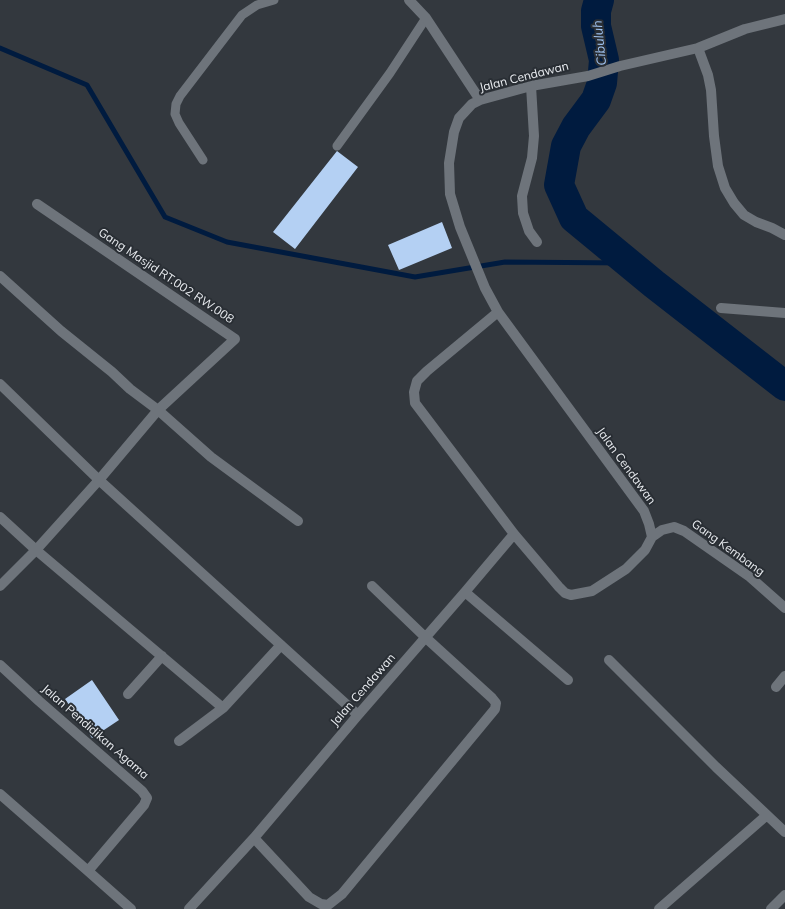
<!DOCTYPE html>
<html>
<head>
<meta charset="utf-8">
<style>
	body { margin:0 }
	canvas { display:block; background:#33383e }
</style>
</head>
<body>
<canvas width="785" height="909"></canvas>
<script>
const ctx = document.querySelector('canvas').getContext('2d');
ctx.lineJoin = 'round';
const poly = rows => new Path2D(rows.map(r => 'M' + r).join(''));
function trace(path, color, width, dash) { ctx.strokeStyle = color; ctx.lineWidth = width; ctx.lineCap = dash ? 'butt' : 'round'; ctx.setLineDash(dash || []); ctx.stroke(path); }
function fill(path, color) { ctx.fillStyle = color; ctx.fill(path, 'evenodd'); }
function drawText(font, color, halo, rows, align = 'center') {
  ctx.font = font + ' Mulish,sans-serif'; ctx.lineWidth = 4; ctx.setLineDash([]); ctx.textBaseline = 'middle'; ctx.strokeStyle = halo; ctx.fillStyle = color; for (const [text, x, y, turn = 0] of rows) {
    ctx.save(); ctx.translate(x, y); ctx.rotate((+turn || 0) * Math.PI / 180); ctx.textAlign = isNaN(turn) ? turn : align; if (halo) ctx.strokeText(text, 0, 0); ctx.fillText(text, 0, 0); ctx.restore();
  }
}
const stream = poly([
	[0,48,87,85,165,217,227,242,415,277,505,262,627,263]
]);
const river = poly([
	[599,0,596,11,596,26,604,60,602,83,596,100,576,127,566,146,559,185,574,218,654,284,785,386]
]);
const building = poly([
	[337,151,358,167,295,249,273,232],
	[442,222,452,248,399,270,388,245],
	[92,680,119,720,92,738,65,699]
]);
const lane = poly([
	[337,146,390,73,426,18],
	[203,160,179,123,175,114,176,104,180,96,242,15,257,5,274,0]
]);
const street = poly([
	[409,0,426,18,480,100],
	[698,48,708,75,711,90,714,136,718,166,725,188,734,203,744,215,756,222,772,228,785,235],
	[531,86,534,136,532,158,522,196,523,213,529,231,537,242],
	[0,276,61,331,112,372,130,389,158,410,211,457,298,521],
	[721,308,785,313],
	[498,312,427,371,417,381,414,392,415,403,514,534,559,587,565,593,571,595,592,591,626,569,645,550,652,537,649,524,644,511,498,312,485,288,460,227,450,194,449,163,454,132,459,118,472,104,480,100,531,86,588,76,620,66,698,48,745,29,785,19],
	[0,384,99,480,358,715],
	[0,517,36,550,223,708],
	[652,537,662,530,674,527,684,531,750,577,785,608],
	[0,586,36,550,99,480,158,410,235,339,37,204],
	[465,592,568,680],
	[609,660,716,767,785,832],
	[0,665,39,701,142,791,147,798,144,805,88,871,131,909],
	[776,687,785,676],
	[128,694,162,656],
	[179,741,223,708,281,645],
	[0,794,88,871],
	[254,838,309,897,321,904,328,905,342,894,495,709,496,703,492,698,425,637,372,586],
	[189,909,254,838,358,715,465,592,514,534],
	[659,909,767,815],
	[771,909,785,895]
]);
const streetNames = [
	["Jalan Cendawan",524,77,-14],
	["Gang Masjid RT.002 RW.008",166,276,34],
	["Jalan Cendawan",626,466,54],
	["Gang Kembang",728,548,36],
	["Jalan Cendawan",363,690,-49],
	["Jalan Pendidikan Agama",95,732,41]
];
const waterNames = [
	["Cibuluh",600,43,-96]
];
trace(stream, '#001b3f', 5);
trace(river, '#001b3f', 30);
fill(building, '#b4d0f3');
trace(lane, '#6e747b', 9);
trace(street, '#6e747b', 10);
drawText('12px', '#e9ecf0', '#292e34', streetNames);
drawText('italic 13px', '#9ec2f0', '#292e34', waterNames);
</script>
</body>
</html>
